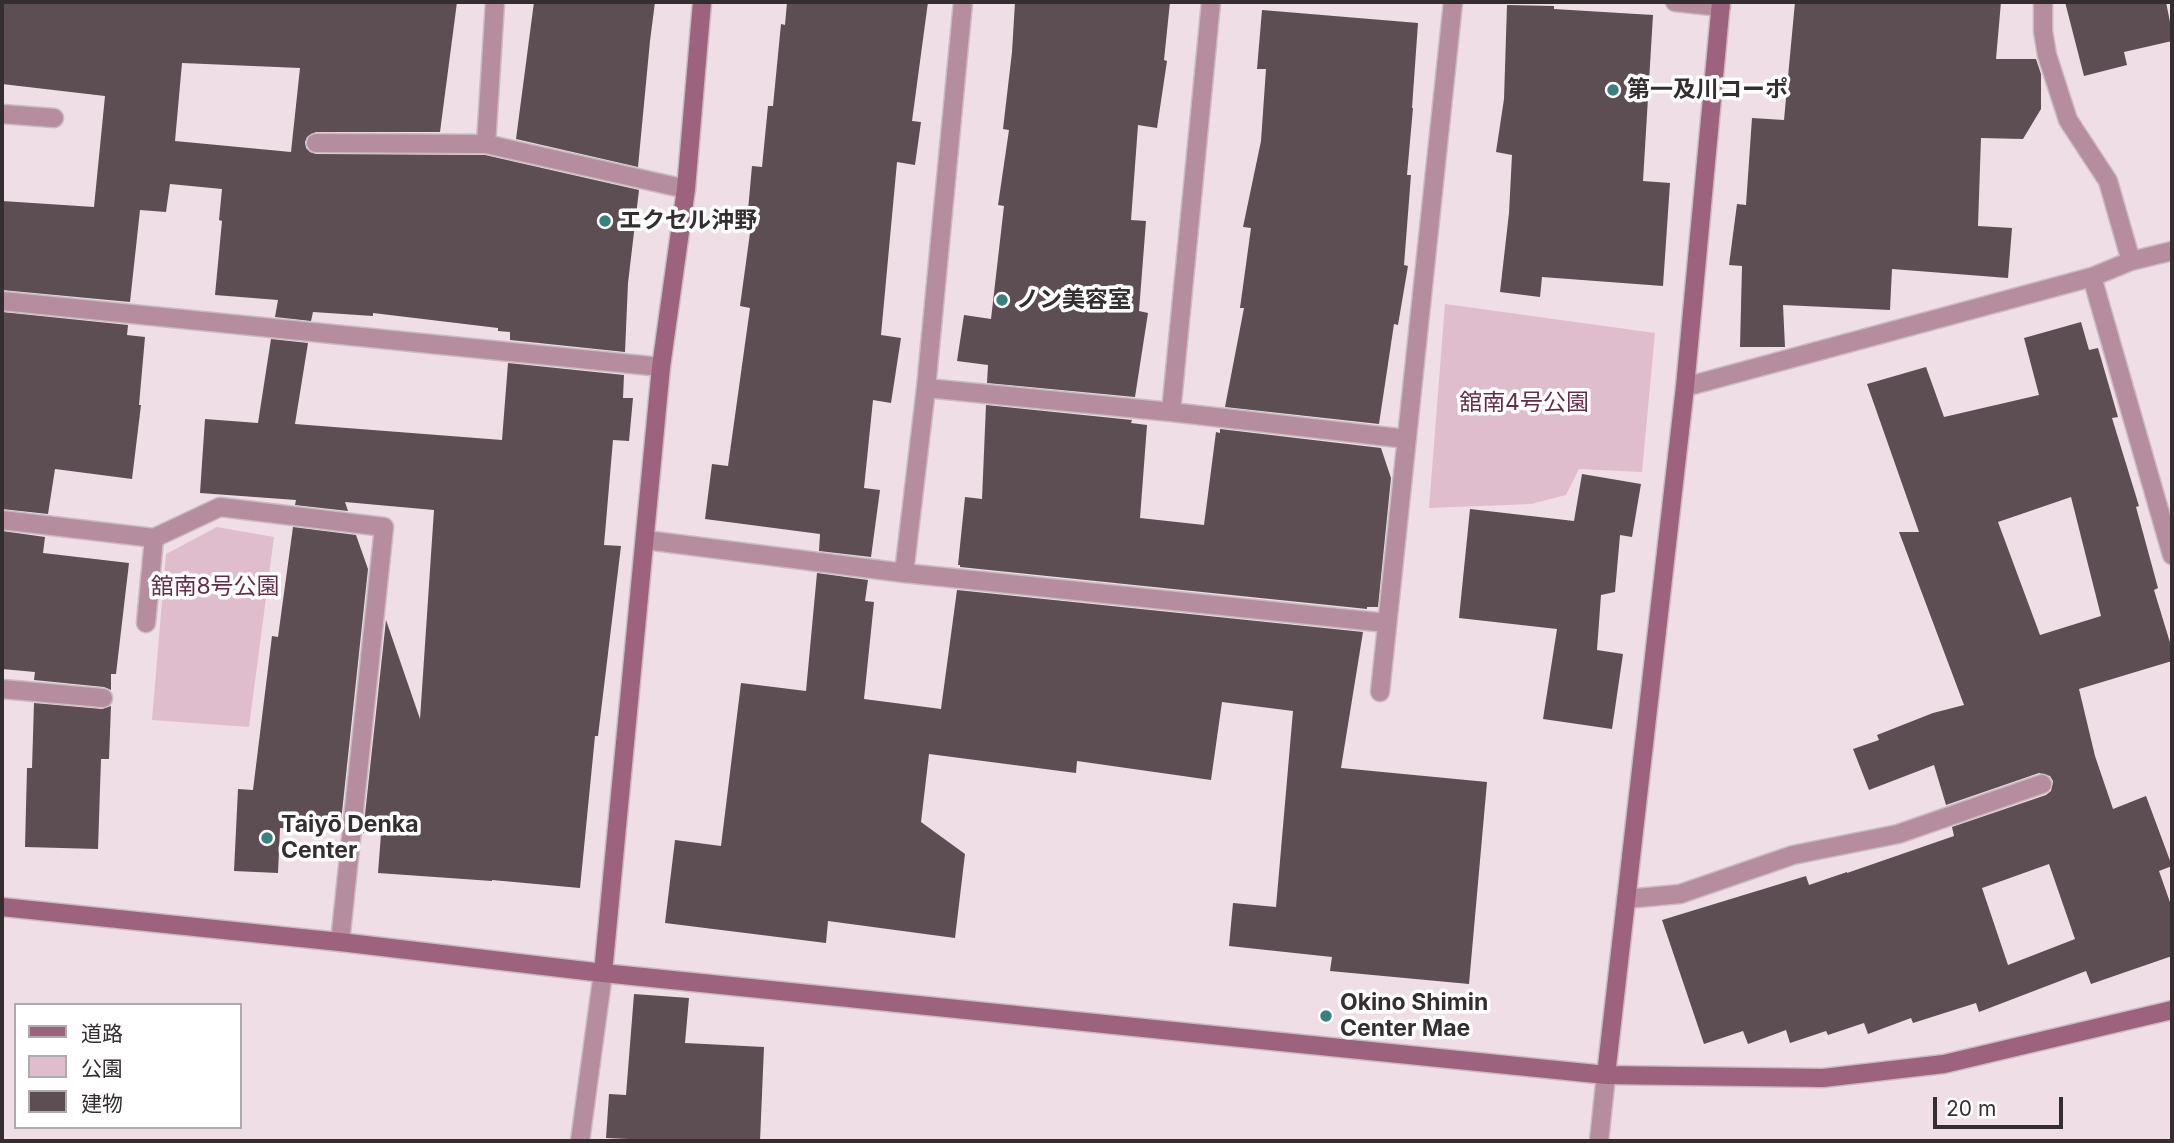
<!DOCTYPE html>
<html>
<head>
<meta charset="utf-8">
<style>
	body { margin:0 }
	#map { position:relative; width:2174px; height:1143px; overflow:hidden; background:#efdee5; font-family:Inter,"Noto Sans JP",sans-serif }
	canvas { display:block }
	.frame { position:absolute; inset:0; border:4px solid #342e31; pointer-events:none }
	.legend { position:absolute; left:14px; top:1003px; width:228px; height:126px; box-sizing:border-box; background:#fff; border:2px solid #aeabad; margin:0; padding:9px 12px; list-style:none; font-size:21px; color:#342e31 }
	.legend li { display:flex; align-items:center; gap:14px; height:35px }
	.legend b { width:35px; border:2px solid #aeabad }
	.scale { position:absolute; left:1933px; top:1097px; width:130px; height:32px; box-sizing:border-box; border:4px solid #342e31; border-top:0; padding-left:9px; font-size:21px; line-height:24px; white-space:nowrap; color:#342e31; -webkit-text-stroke:5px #fff; paint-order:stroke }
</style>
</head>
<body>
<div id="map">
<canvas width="2174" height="1143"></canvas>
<div class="frame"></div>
<ul class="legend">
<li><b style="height:9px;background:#9c627e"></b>道路</li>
<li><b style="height:19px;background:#e0bdcc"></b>公園</li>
<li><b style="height:19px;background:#5d4e54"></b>建物</li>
</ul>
<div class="scale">20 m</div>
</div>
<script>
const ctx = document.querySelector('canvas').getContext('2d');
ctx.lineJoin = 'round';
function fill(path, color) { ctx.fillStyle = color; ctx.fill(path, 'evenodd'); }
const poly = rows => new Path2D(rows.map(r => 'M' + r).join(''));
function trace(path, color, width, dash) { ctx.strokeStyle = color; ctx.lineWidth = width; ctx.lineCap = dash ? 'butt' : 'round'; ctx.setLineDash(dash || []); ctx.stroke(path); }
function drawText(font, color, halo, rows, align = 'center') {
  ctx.font = font + ' Inter,"Noto Sans JP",sans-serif'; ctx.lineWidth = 7; ctx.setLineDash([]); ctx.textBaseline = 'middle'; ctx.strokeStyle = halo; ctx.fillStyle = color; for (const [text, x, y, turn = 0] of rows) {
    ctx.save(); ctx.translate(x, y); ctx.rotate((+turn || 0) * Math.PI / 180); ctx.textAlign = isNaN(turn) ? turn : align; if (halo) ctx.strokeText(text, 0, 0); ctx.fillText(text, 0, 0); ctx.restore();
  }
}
const green = poly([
	[1445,304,1655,333,1642,472,1579,469,1566,495,1531,504,1429,508],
	[217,527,274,537,249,727,152,720,166,554]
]);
const building = poly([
	[2,2,457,2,440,132,316,132,307,137,305,142,306,148,310,152,316,154,485,155,639,190,628,283,625,352,510,340,510,332,498,331,498,328,373,313,373,316,313,312,311,321,275,317,278,300,215,295,222,221,219,220,222,189,170,184,166,212,140,210,130,302,2,290,2,201,94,207,105,96,2,84],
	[182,63,300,68,291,152,175,141],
	[534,2,655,2,650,41,638,167,516,139],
	[787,2,928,2,912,121,921,122,915,165,897,162,881,335,901,338,891,403,873,400,864,488,880,490,871,557,819,551,820,534,705,519,712,464,728,466,750,308,740,306,750,233,746,232,752,166,762,167,768,106,773,106,781,24,785,25],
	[1015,2,1170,2,1164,60,1167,61,1157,128,1138,125,1131,220,1146,221,1139,311,1148,313,1135,397,987,383,988,365,957,361,964,315,991,319,1004,206,998,205,1009,130,1003,129,1012,52],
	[1795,2,2001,2,1996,59,2036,59,2041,74,2041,109,2023,139,1981,138,1978,226,2012,228,2008,278,1892,269,1890,310,1783,305,1785,347,1740,347,1742,266,1729,265,1737,204,1746,205,1752,118,1784,120],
	[2065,2,2166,2,2172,32,2172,41,2124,52,2127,65,2084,76],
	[1507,5,1554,6,1554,9,1653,15,1643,181,1670,183,1663,286,1542,277,1540,297,1500,292,1509,213,1512,155,1496,152,1504,99],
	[1262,10,1418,23,1412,108,1413,108,1407,175,1411,175,1404,265,1408,266,1398,325,1394,324,1379,424,1225,407,1244,308,1240,308,1251,228,1243,227,1261,141,1266,69,1257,69],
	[2,312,128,325,127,335,145,337,139,405,141,405,132,479,55,469,48,514,2,509],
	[2081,322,2089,350,2098,348,2118,417,2112,418,2139,506,2136,507,2158,588,2154,590,2172,649,2172,661,2079,689,2095,756,2113,809,2146,796,2172,866,2159,871,2172,908,2172,956,2091,984,2086,971,1979,1012,1976,1003,1913,1023,1911,1018,1868,1034,1864,1023,1828,1035,1826,1031,1790,1043,1786,1030,1748,1044,1743,1031,1704,1044,1662,920,1806,876,1809,885,1847,872,1847,873,1954,836,1952,827,2046,795,2051,791,2053,781,2050,776,2039,773,1946,805,1934,765,1869,790,1853,749,1879,740,1877,735,1933,713,1964,705,1899,532,1919,532,1867,384,1926,367,1944,417,2039,395,2024,338],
	[2071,497,2101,616,2040,635,1998,522],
	[2049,864,2075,939,2008,965,1982,888],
	[271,339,308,343,295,424,502,440,508,363,624,375,623,398,633,398,629,441,613,440,604,545,621,546,598,736,595,736,580,888,492,880,492,881,378,873,381,834,363,833,386,620,420,719,434,510,345,502,348,511,295,505,296,500,200,493,205,419,258,423],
	[986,405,1132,420,1131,423,1147,425,1140,518,1204,525,1216,432,1220,433,1220,429,1381,448,1391,478,1378,607,1367,607,1367,609,960,567,960,565,958,565,965,497,982,499],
	[1582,474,1641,484,1632,537,1620,535,1615,592,1601,595,1597,650,1623,654,1612,729,1543,719,1557,629,1459,618,1470,509,1574,521],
	[293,527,356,535,368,569,340,831,280,828,278,873,234,871,238,789,253,790,272,636,278,637],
	[2,531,45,537,43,553,129,563,116,674,111,674,111,690,104,687,34,680,35,672,2,669],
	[817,573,868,580,865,601,874,602,864,699,941,709,957,590,1363,632,1341,768,1487,782,1469,984,1330,971,1332,957,1229,946,1233,903,1276,907,1293,711,1222,702,1211,780,1077,761,1076,773,929,754,921,822,965,854,955,938,828,921,826,943,665,923,675,840,721,846,741,683,806,691],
	[34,703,102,709,111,706,109,759,101,759,98,849,25,847,27,768,32,768],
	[634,994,689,998,685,1043,764,1047,760,1141,673,1141,606,1138,609,1094,626,1095]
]);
const lane = poly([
	[2,689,103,698]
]);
const street = poly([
	[1675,2,1721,7],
	[2043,2,2043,31,2047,55,2068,120,2108,181,2131,261],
	[2,114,54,118],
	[316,143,486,144,686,189],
	[486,144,495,2],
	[2092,277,2172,555],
	[2,301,661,367],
	[1685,387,2092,277,2131,261,2172,251],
	[926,388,1171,412,1407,439],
	[1171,412,1211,2],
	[2,520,154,538,220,507,384,527,340,942],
	[646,540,904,573,1387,623],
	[904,573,926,388,963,2],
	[146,623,154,538],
	[1380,692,1453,2],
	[1626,899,1680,894,1793,855,1898,834,2042,784],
	[580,1141,603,973],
	[1599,1141,1606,1075]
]);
const secondary = poly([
	[2,907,340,942,603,973,1606,1075,1823,1078,1944,1064,2172,1010],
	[603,973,661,367,686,189,702,2],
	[1606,1075,1685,387,1721,2]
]);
const markers = [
	[1613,90,7,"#398180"],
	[605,221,7,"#398180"],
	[1002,300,7,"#398180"],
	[267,838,7,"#398180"],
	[1326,1016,7,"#398180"]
];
const poiNames = [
	["第一及川コーポ",1627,90],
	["エクセル沖野",619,221],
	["ノン美容室",1016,300],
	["Taiyō Denka",281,825],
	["Center",281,851],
	["Okino Shimin",1340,1003],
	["Center Mae",1340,1029]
];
const parkNames = [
	["舘南4号公園",1524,403],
	["舘南8号公園",215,587]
];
fill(green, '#e0bdcc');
fill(building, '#5d4e54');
trace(lane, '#cabbc1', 21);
trace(street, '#cabbc1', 21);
trace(secondary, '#cabbc1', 21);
trace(lane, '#b58d9f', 18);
trace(street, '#b58d9f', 18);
trace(secondary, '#9c627e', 18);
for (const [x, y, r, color] of markers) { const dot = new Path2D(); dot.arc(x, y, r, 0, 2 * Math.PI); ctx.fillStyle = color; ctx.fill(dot); trace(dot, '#fff', 2.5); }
drawText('bold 23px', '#342e31', '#fff', poiNames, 'left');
drawText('23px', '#662c4a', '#fff', parkNames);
</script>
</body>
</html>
